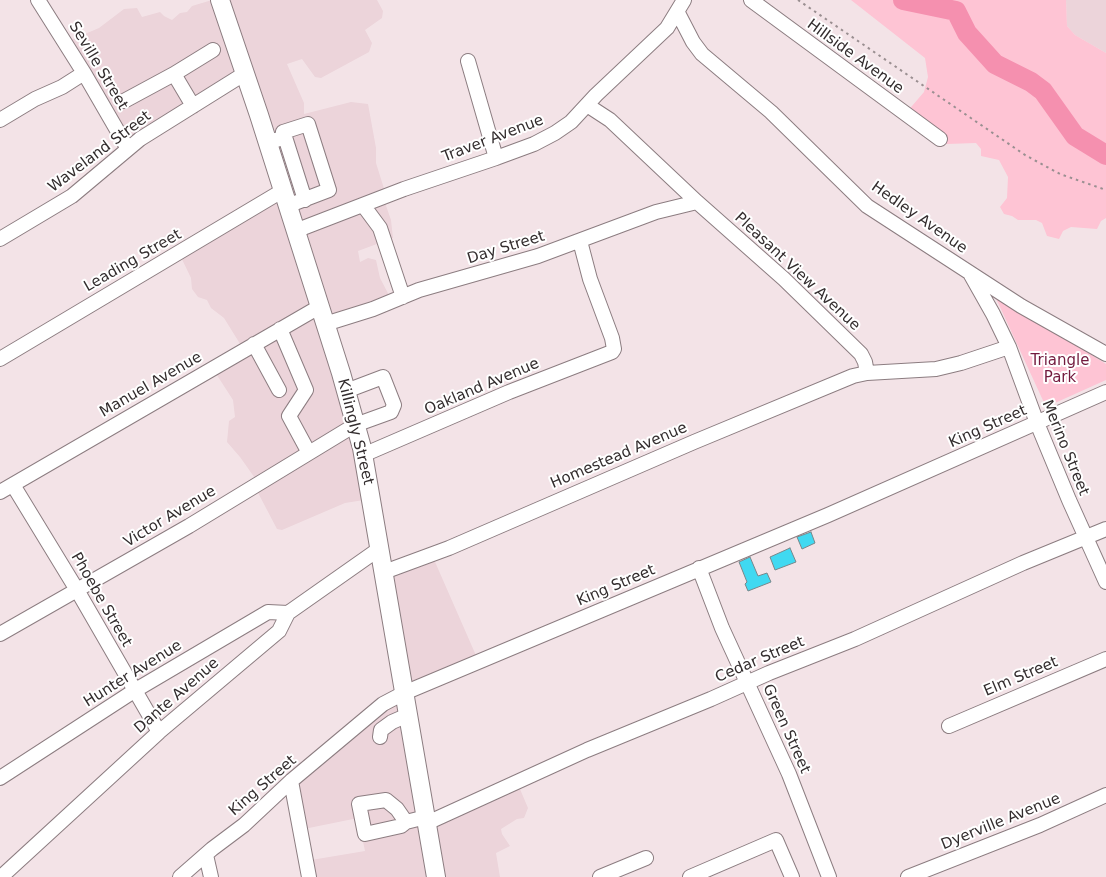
<!DOCTYPE html>
<html>
<head>
<meta charset="utf-8">
<style>
	body { margin:0 }
	canvas { display:block; background:#f3e3e7 }
</style>
</head>
<body>
<canvas width="1106" height="877"></canvas>
<script>
const ctx = document.querySelector('canvas').getContext('2d');
ctx.lineJoin = 'round';
function fill(path, color) { ctx.fillStyle = color; ctx.fill(path, 'evenodd'); }
const poly = rows => new Path2D(rows.map(r => 'M' + r).join(''));
function trace(path, color, width, dash) { ctx.strokeStyle = color; ctx.lineWidth = width; ctx.lineCap = dash ? 'butt' : 'round'; ctx.setLineDash(dash || []); ctx.stroke(path); }
function drawText(font, color, halo, rows, align = 'center') {
  ctx.font = font + ' "DejaVu Sans",sans-serif'; ctx.lineWidth = 4; ctx.setLineDash([]); ctx.textBaseline = 'middle'; ctx.strokeStyle = halo; ctx.fillStyle = color; for (const [text, x, y, turn = 0] of rows) {
    ctx.save(); ctx.translate(x, y); ctx.rotate((+turn || 0) * Math.PI / 180); ctx.textAlign = isNaN(turn) ? turn : align; if (halo) ctx.strokeText(text, 0, 0); ctx.fillText(text, 0, 0); ctx.restore();
  }
}
const built = poly([
	[212,0,377,0,383,11,382,18,365,30,372,43,369,52,321,78,315,77,302,59,287,64,304,103,304,114,351,102,368,104,376,148,376,163,386,195,384,200,391,220,393,238,358,251,360,262,368,258,376,260,380,278,391,299,328,322,370,499,345,503,282,530,277,529,255,487,257,481,240,457,227,442,229,421,235,417,233,400,213,369,242,347,224,318,211,308,207,300,198,297,192,289,191,278,179,253,279,193,247,80,132,145,66,42,99,28,124,9,137,8,142,17,160,12,164,16,172,20,180,13,187,12,192,6],
	[1066,0,1106,0,1106,53,1075,35,1067,26],
	[432,555,478,660,409,690,386,570],
	[404,693,427,819,517,782,528,808,524,818,517,819,501,829,502,834,510,846,496,853,500,877,309,877,305,861,365,851,358,818,299,830,295,776]
]);
const green = poly([
	[851,0,1066,0,1067,26,1075,35,1106,53,1106,218,1101,221,1097,229,1071,227,1063,231,1059,239,1047,236,1042,223,1036,220,1018,220,1012,216,1004,214,1000,207,1007,198,1008,177,999,160,981,156,981,149,976,143,947,144,906,113,924,92,928,77,925,58],
	[994,294,1106,364,1106,380,1046,407]
]);
const river = poly([
	[903,0,956,11,967,33,995,64,1031,82,1043,91,1075,136,1106,155]
]);
const building = poly([
	[811,532,815,543,802,549,797,537,811,532],
	[790,548,796,562,775,570,770,557,790,548],
	[750,557,758,576,767,573,771,582,748,591,745,584,747,582,739,562,750,557]
]);
const path = poly([
	[798,0,1025,155,1060,174,1106,190]
]);
const minor = poly([
	[38,0,84,73,128,149],
	[751,0,940,139],
	[678,13,693,42,702,54,771,112,867,206,1021,306,1106,354],
	[468,61,496,158],
	[174,74,213,50],
	[124,101,174,74,193,106],
	[587,105,610,120,697,202,784,279,861,354,865,362,867,373],
	[0,120,35,99,62,87,84,73],
	[285,137,305,200],
	[267,143,285,137,283,132,308,124,329,190,287,206],
	[363,205,380,228,403,297],
	[295,231,404,189,496,158,534,144,555,133,571,122,596,95,667,28,684,0],
	[0,239,72,196,140,139,244,74],
	[971,275,993,314,1009,347,1037,423,1069,500,1106,582],
	[325,324,373,309,419,290,538,256,656,212,697,202],
	[280,329,306,390,289,416,309,453],
	[254,344,279,390],
	[0,359,282,191],
	[363,455,509,392,612,352,614,349,612,338,590,279,580,241],
	[13,485,77,590,159,732],
	[0,492,319,307],
	[699,568,722,628,789,774,829,877],
	[384,572,449,548,694,442,853,376,867,373,936,369,961,363,1009,347],
	[0,634,189,526,355,425,391,412,394,405,383,377,346,391],
	[949,726,1106,659],
	[380,737,381,730,392,722,408,715],
	[0,778,134,691,268,612,288,613],
	[291,781,309,877],
	[406,822,397,809,386,800,359,804,365,834,401,826,406,822,426,817],
	[427,823,587,750,711,699,769,673,855,639,1023,563,1106,529],
	[206,855,211,877],
	[1,877,159,732,279,631,288,613,379,549],
	[180,877,212,849,244,825,291,781,383,704,404,693,828,515,1106,392],
	[600,877,646,858],
	[690,877,776,840,792,877],
	[908,877,1040,825,1106,795]
]);
const major = poly([
	[220,0,259,115,341,373,362,448,436,877]
]);
const streetNames = [
	["Hillside Avenue",855,57,36],
	["Seville Street",98,66,59],
	["Traver Avenue",493,139,-21],
	["Waveland Street",100,152,-37],
	["Hedley Avenue",919,218,35],
	["Day Street",506,248,-17],
	["Leading Street",133,261,-30],
	["Pleasant View Avenue",797,272,43],
	["Manuel Avenue",151,385,-30],
	["Oakland Avenue",482,387,-23],
	["King Street",988,427,-24],
	["Killingly Street",355,432,76],
	["Merino Street",1065,448,68],
	["Homestead Avenue",619,456,-23],
	["Victor Avenue",170,517,-31],
	["King Street",616,586,-23],
	["Phoebe Street",101,600,60],
	["Cedar Street",760,660,-23],
	["Hunter Avenue",133,674,-32],
	["Elm Street",1021,677,-23],
	["Dante Avenue",177,696,-41],
	["Green Street",786,729,66],
	["King Street",263,786,-41],
	["Dyerville Avenue",1001,822,-22]
];
const parkNames = [
	["Triangle",1060,361],
	["Park",1060,378]
];
fill(built, '#ecd4da');
fill(green, '#fec4d4');
trace(river, '#f590af', 20);
fill(building, '#40d9f1');
trace(building, '#78878a', 1);
trace(minor, '#8c7d81', 16);
trace(major, '#8c7d81', 20);
trace(path, '#9a8f91', 2, [2.5, 4]);
trace(minor, '#fff', 14);
trace(major, '#fff', 18);
drawText('15px', '#332d2e', '#fff', streetNames);
drawText('15px', '#731a3e', '#fff', parkNames);
</script>
</body>
</html>
